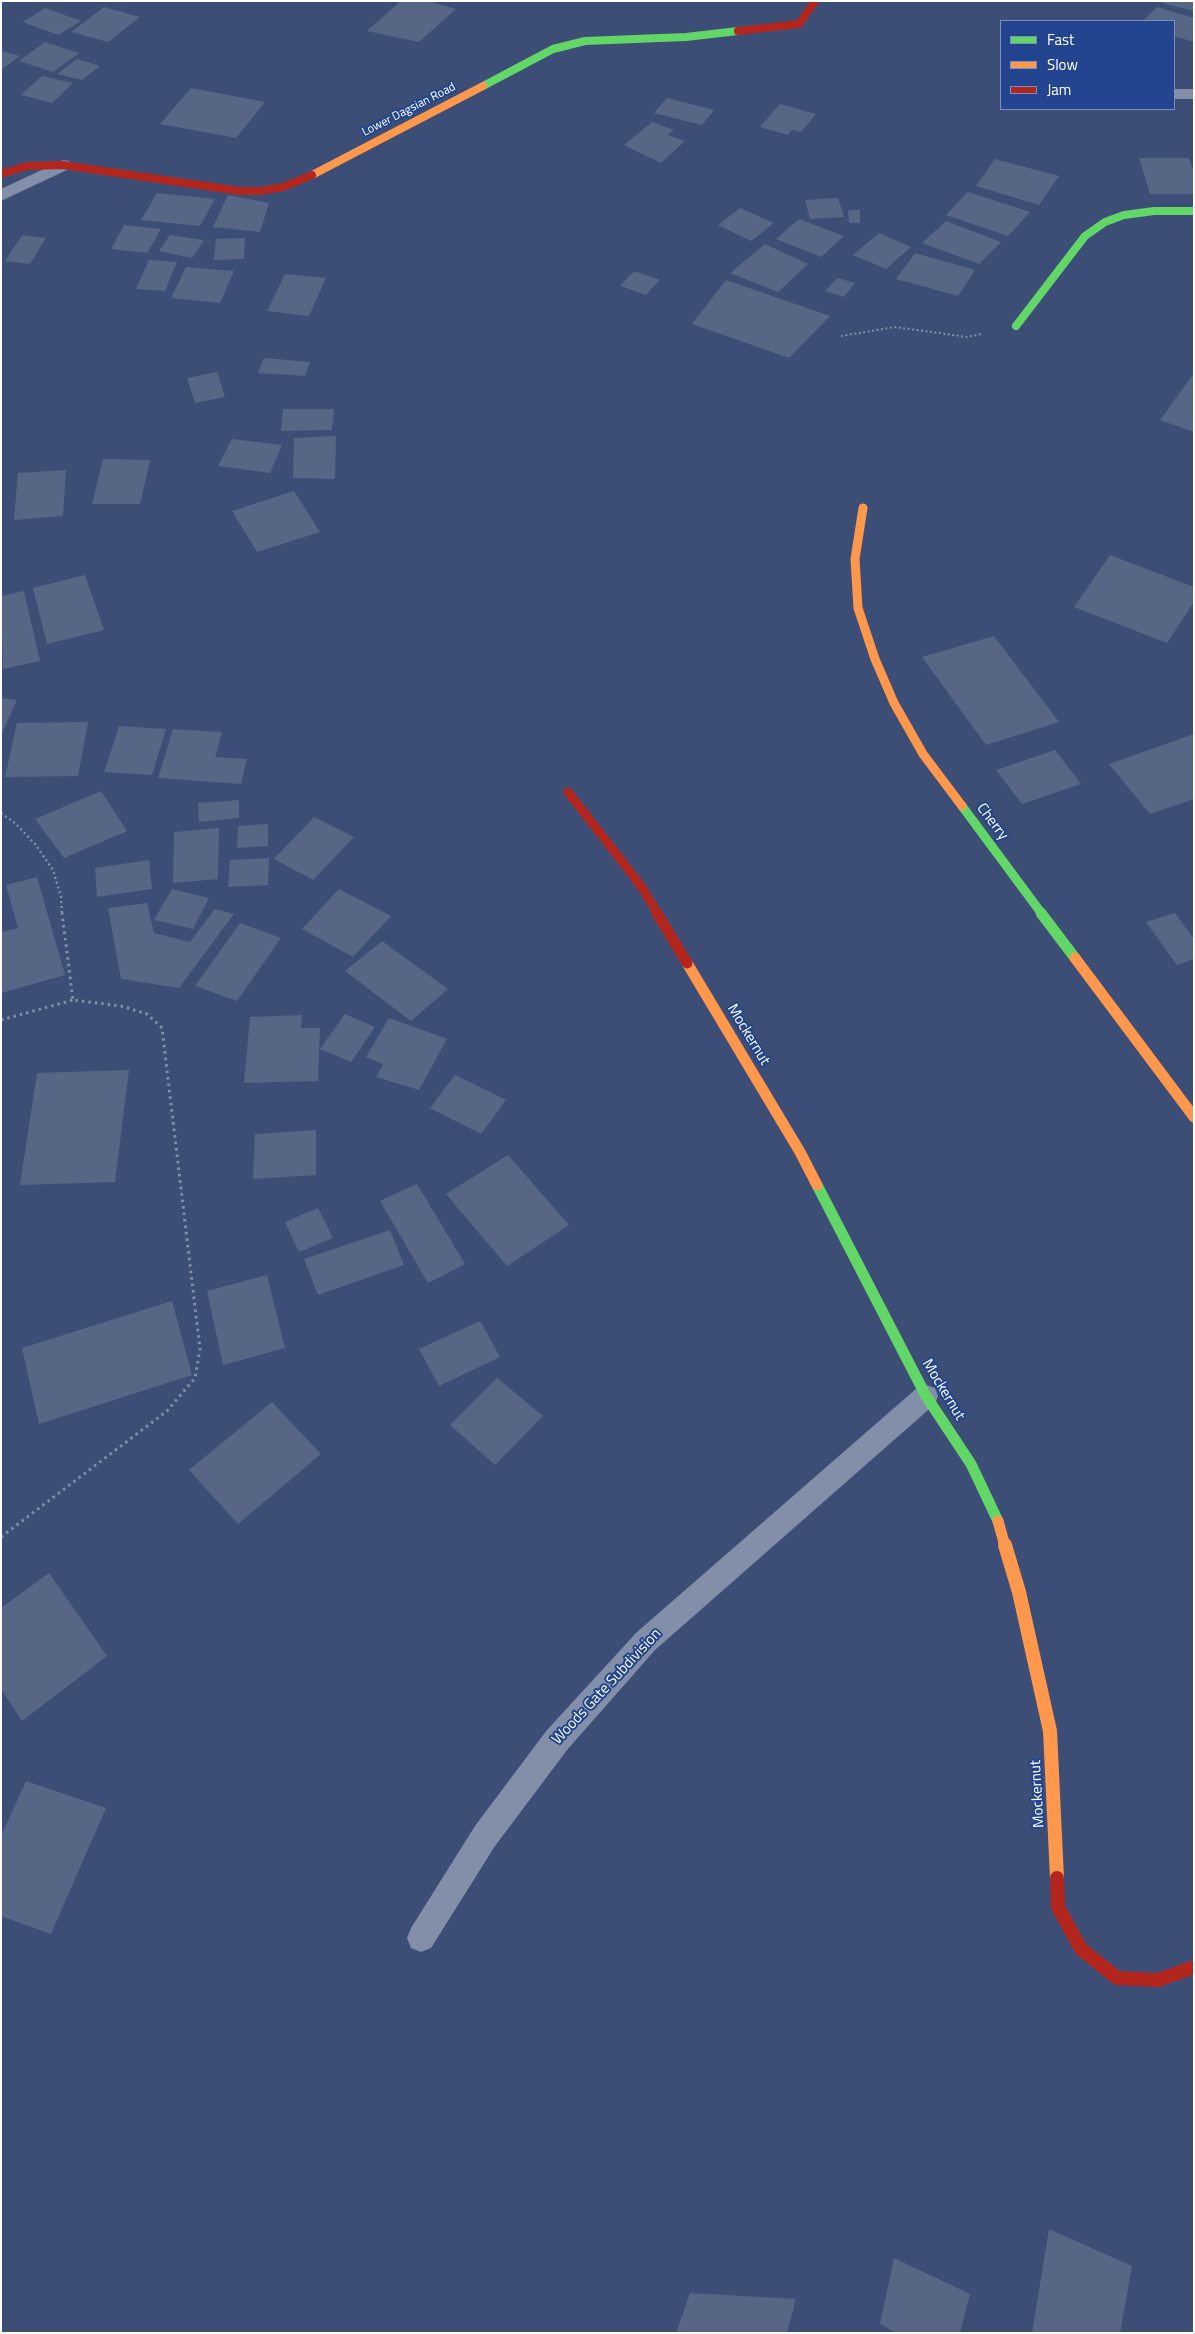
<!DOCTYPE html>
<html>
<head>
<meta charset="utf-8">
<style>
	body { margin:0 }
	#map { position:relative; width:1195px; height:2334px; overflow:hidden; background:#3c4e76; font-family:"Titillium Web",sans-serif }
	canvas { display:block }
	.frame { position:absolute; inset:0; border:2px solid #fff; pointer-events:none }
	.legend { position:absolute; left:1000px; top:20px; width:175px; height:90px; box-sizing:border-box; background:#23458f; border:1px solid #7b8fbc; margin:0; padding:6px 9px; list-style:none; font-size:15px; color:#fff }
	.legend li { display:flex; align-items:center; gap:10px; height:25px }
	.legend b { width:25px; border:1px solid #7b8fbc }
</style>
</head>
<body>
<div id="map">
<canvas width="1195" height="2334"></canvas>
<div class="frame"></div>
<ul class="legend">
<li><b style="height:6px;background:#63d668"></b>Fast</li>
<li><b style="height:6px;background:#ff974d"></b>Slow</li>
<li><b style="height:6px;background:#b3261e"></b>Jam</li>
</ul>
</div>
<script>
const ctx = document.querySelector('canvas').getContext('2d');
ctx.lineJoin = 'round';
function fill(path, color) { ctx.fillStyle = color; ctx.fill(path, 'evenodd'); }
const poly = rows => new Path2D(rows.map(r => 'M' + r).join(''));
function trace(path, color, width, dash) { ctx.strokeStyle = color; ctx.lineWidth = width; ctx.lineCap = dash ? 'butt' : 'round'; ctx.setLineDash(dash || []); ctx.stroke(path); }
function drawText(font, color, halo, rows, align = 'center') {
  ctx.font = font + ' "Titillium Web",sans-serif'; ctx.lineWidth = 4; ctx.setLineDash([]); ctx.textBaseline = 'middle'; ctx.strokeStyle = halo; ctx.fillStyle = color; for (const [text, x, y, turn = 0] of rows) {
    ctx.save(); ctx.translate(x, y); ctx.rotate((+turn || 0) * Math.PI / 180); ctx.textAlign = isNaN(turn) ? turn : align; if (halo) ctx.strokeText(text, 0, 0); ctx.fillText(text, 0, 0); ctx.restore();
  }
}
const building = poly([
	[401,1,428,1,456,9,419,42,367,31],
	[1158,1,1194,1,1194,11,1158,2],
	[104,7,140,17,108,42,71,32],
	[1157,7,1194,18,1194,42,1174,36,1174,21,1143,21],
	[45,8,81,21,58,35,23,22],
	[45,42,79,53,53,72,19,61],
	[1,51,20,56,1,70],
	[77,59,100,66,82,80,57,74],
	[42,76,73,83,52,103,21,95],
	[191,88,265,102,236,138,160,124],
	[667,98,714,110,702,125,654,113],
	[780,104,816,114,801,132,792,130,788,135,760,127],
	[652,122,674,130,668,135,685,141,661,163,624,145],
	[1139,158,1189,158,1194,173,1194,194,1150,194],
	[995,159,1059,176,1039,205,976,186],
	[968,192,1030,212,1008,236,946,215],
	[157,193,215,199,200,226,141,220],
	[228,195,269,203,260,232,213,227],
	[838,198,844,217,810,219,805,200],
	[740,208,774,223,751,241,718,225],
	[848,210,860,210,860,223,849,223],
	[799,219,844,236,821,257,776,239],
	[946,221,1001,242,979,264,922,243],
	[124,225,161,229,147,253,111,249],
	[879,233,911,247,886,269,853,255],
	[22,235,46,238,30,264,5,261],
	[170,235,204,240,192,258,159,251],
	[245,238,244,259,214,260,216,239],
	[765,244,808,264,778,292,730,273],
	[915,253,975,270,958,296,896,279],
	[149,260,177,262,165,291,136,289],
	[186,267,234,271,220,303,171,298],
	[634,271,660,280,646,295,620,286],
	[285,274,326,278,309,316,267,311],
	[837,278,855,283,844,297,825,291],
	[726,280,830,316,789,358,692,324],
	[264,358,310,362,305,376,258,373],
	[217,372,225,397,195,403,187,378],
	[1194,373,1194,432,1160,420],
	[283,409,334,409,332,430,281,431],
	[336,436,335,479,293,478,294,438],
	[232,439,282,445,270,473,218,466],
	[103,459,150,460,140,504,92,504],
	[66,470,63,516,14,520,18,473],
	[294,491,320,532,257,552,232,511],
	[1110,555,1194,587,1194,602,1167,643,1074,607],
	[85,575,104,630,47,644,33,588],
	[24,591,40,661,3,669,1,596],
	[994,636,1059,722,986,745,922,657],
	[1,698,17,700,1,735],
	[88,722,78,776,5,777,17,723],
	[119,726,166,729,152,775,104,772],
	[173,729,222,732,215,757,247,759,241,784,158,778],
	[1194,734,1194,799,1150,814,1109,764],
	[1055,750,1081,784,1022,804,996,770],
	[101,791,127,831,64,858,35,819],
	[239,800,239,818,199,822,198,803],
	[314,817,354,837,313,880,274,859],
	[268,824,268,846,237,848,238,826],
	[219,828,218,879,173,883,174,832],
	[269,858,268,885,228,887,230,860],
	[149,860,152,889,97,897,95,868],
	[37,877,65,975,1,993,1,932,18,928,6,885],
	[172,889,209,898,193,929,154,920],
	[339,889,391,916,353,957,302,929],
	[147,903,154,933,190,942,215,909,234,914,179,988,121,979,108,908],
	[1175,913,1194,939,1194,959,1177,965,1146,922],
	[240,923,281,938,237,1001,195,986],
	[382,941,448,989,411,1021,345,971],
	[345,1014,375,1027,351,1062,320,1049],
	[302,1015,301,1028,320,1028,318,1081,244,1083,250,1017],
	[389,1018,447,1039,419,1090,376,1077,383,1064,366,1057],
	[129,1070,115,1182,20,1185,37,1073],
	[455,1075,506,1100,481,1134,430,1108],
	[316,1130,316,1175,253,1179,255,1134],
	[508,1155,569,1225,507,1266,446,1194],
	[417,1184,465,1264,428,1283,380,1201],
	[318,1208,333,1238,299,1252,285,1222],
	[390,1230,404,1265,318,1295,304,1259],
	[267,1275,285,1348,223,1365,207,1291],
	[172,1301,192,1375,39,1424,22,1348],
	[480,1321,500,1357,439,1386,419,1349],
	[497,1378,543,1416,495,1465,450,1425],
	[272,1402,321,1454,238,1524,189,1470],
	[49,1573,107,1656,22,1721,1,1689,1,1608],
	[26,1781,106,1808,51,1934,1,1916,1,1836],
	[1049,2229,1132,2266,1120,2333,1032,2333],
	[894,2258,970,2294,960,2333,896,2333,880,2324],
	[690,2293,796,2299,787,2333,676,2333]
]);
const pathFar2 = poly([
	[841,336,895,327,967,337,981,334]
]);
const pathFar1 = poly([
	[1,813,16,824,35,844,53,870,61,897,62,914]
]);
const path = poly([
	[1,1020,73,1000],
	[1,1537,167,1411,195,1378,200,1349,162,1028,147,1014,121,1006,73,1000,62,913]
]);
const lane = poly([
	[926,1385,935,1388,938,1396,935,1404,655,1650,567,1750,495,1846,431,1948,421,1952,411,1948,407,1938,411,1928,475,1826,547,1730,637,1632,917,1388,926,1385]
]);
const street = poly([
	[1174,89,1194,89,1194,99,1174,99,1174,89],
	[63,160,69,161,72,165,69,169,1,201,1,189,63,160]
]);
const fastFar2 = poly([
	[483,86,553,49,585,41,686,37,738,31],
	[1016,326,1085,236,1105,222,1124,215,1154,211,1194,211]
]);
const fastFar1 = poly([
	[962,806,1042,914]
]);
const fast = poly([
	[1041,913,1075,958],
	[817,1185,926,1396,971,1464,998,1521]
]);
const slowFar3 = poly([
	[312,175,483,86]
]);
const slowFar2 = poly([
	[863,508,855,559,858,608,875,659,894,703,923,754,962,806]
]);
const slowFar1 = poly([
	[1075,958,1194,1117],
	[687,963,800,1152,817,1185],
	[998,1521,1005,1546]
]);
const slow = poly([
	[1005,1545,1019,1592,1050,1731,1057,1878]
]);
const jamFar3 = poly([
	[738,31,799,24,815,1],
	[1,174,27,166,63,165,240,191,261,191,283,187,312,175]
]);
const jamFar2 = poly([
	[568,792,641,886,658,914]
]);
const jamFar1 = poly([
	[657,913,687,963]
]);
const jam = poly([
	[1057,1878,1058,1907,1081,1949,1117,1978,1158,1980,1194,1967]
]);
const farStreetnames = [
	["Lower Dagsian Road",409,110,-27]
];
const streetNames = [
	["Cherry",992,822,53],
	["Mockernut",748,1035,59],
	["Mockernut",943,1390,59],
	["Woods Gate Subdivision",607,1687,-47],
	["Mockernut",1038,1794,-93]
];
fill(building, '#586686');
trace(pathFar2, '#838fa9', 2, [2, 2.5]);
trace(pathFar1, '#838fa9', 2.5, [2, 3]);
trace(path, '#838fa9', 3, [2.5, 4]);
fill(lane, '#838fa9');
fill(street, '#838fa9');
trace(fastFar2, '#63d668', 8);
trace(fastFar1, '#63d668', 9);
trace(fast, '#63d668', 11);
trace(slowFar3, '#ff974d', 8);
trace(slowFar2, '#ff974d', 9);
trace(slowFar1, '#ff974d', 11);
trace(slow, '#ff974d', 14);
trace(jamFar3, '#b3261e', 8);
trace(jamFar2, '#b3261e', 9);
trace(jamFar1, '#b3261e', 11);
trace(jam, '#b3261e', 14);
drawText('12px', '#fff', '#23458f', farStreetnames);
drawText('15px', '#fff', '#23458f', streetNames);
</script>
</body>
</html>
